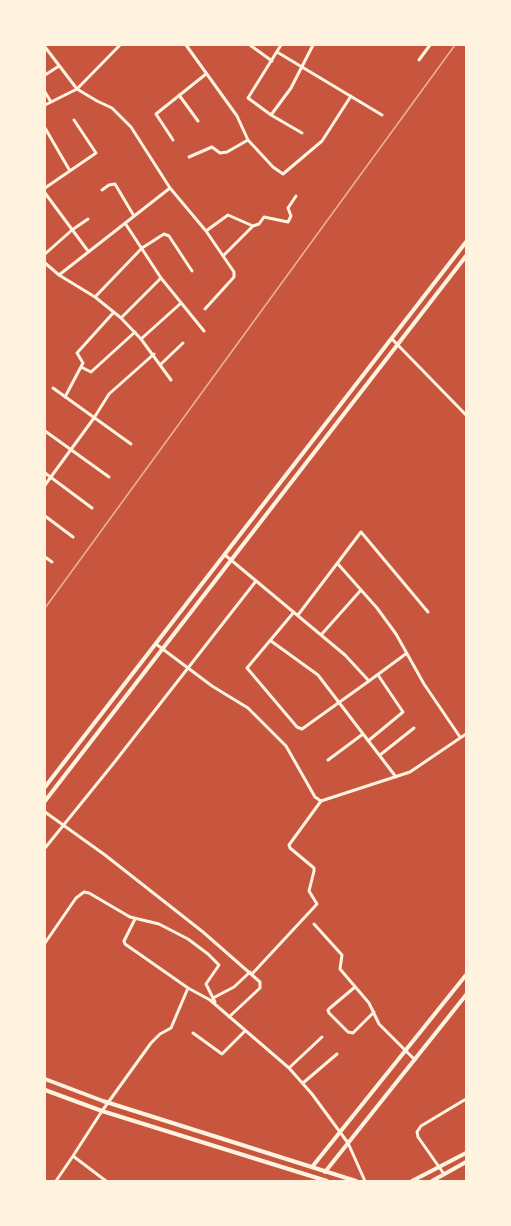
<!DOCTYPE html>
<html>
<head>
<meta charset="utf-8">
<style>
	body { margin:0 }
	#map { position:relative; width:511px; height:1226px; overflow:hidden; background:#c8553d; font-family:Figtree,sans-serif }
	canvas { display:block }
	.frame { position:absolute; inset:0; border:46px solid #fff3e0; pointer-events:none }
</style>
</head>
<body>
<div id="map">
<canvas width="511" height="1226"></canvas>
<div class="frame"></div>
</div>
<script>
const ctx = document.querySelector('canvas').getContext('2d');
ctx.lineJoin = 'round';
const poly = rows => new Path2D(rows.map(r => 'M' + r).join(''));
function trace(path, color, width, dash) { ctx.strokeStyle = color; ctx.lineWidth = width; ctx.lineCap = dash ? 'butt' : 'round'; ctx.setLineDash(dash || []); ctx.stroke(path); }
const minor = poly([
	[120,45,77,89,97,101,112,108,131,127,170,188,206,231,234,272,234,277,205,309],
	[186,45,237,116,248,140,273,167,283,174,322,141,351,96],
	[250,45,272,61],
	[45,47,77,89,45,105],
	[277,52,382,115],
	[419,60,430,45],
	[45,75,59,66],
	[45,92,51,102],
	[179,95,198,121],
	[271,115,248,98,281,45],
	[45,128,70,171],
	[302,133,271,115,291,88,313,45],
	[173,140,156,114,206,74],
	[189,157,212,147,220,153,227,152,248,140],
	[45,188,96,153,74,120],
	[102,190,109,185,115,184,134,216],
	[45,193,88,251],
	[125,223,161,278,204,331],
	[206,231,228,215,253,226,259,224,264,217,288,222,291,216,288,208,296,196],
	[45,254,72,230,88,219],
	[223,256,253,226],
	[45,263,59,275,95,297],
	[59,275,170,188],
	[121,318,161,278],
	[141,339,180,304],
	[392,339,466,415],
	[161,364,183,343],
	[81,367,91,372,135,332],
	[171,380,141,339,121,318,95,297,142,248,164,234,169,236,192,271],
	[53,388,131,444],
	[65,397,83,363,77,353,114,312],
	[45,431,109,477],
	[45,473,92,508],
	[45,485,94,418,109,394,154,354],
	[45,516,73,537],
	[225,555,345,655,369,681,407,653],
	[45,557,52,562],
	[338,564,377,608,396,634,424,684,460,737],
	[294,612,247,668,297,727,302,729,369,681],
	[298,615,361,532,428,612],
	[321,635,361,590],
	[271,641,318,675,396,777],
	[156,644,212,686,248,708,286,746,315,797,321,801,410,772,466,734],
	[368,741,403,712,378,675],
	[380,755,414,728],
	[328,760,363,734],
	[45,812,105,855,203,932,260,982,260,988,229,1017],
	[45,848,113,764,256,581],
	[135,919,124,941,125,944,188,988,210,1000,289,1068,312,1094,348,1143,365,1181],
	[314,924,342,955,340,969,369,1003,379,1024,415,1060],
	[45,943,76,898,84,892,89,893,130,917,159,924,188,939,208,954,219,965,206,984,215,1002],
	[252,974,317,904,309,891,314,871,314,868,290,848,289,845,321,801],
	[355,987,330,1008,328,1010,329,1013,348,1032,353,1033,374,1012],
	[213,998,234,987,250,972],
	[193,1033,222,1054,245,1031],
	[289,1068,322,1037],
	[303,1083,337,1054],
	[73,1156,102,1111,151,1043,160,1034,171,1028,188,988],
	[444,1174,418,1137,417,1132,421,1126,466,1099],
	[56,1181,73,1156,106,1181]
]);
const tertiary = poly([
	[45,787,466,242],
	[45,801,466,256],
	[45,1079,103,1101,356,1181],
	[45,1090,102,1111,327,1181],
	[312,1167,466,975],
	[325,1172,466,995],
	[412,1181,466,1153],
	[432,1181,466,1162]
]);
const rail = poly([
	[45,608,455,45]
]);
trace(minor, '#fff3e0', 3);
trace(tertiary, '#fff3e0', 4);
trace(rail, '#e9b49f', 1.5);
</script>
</body>
</html>
